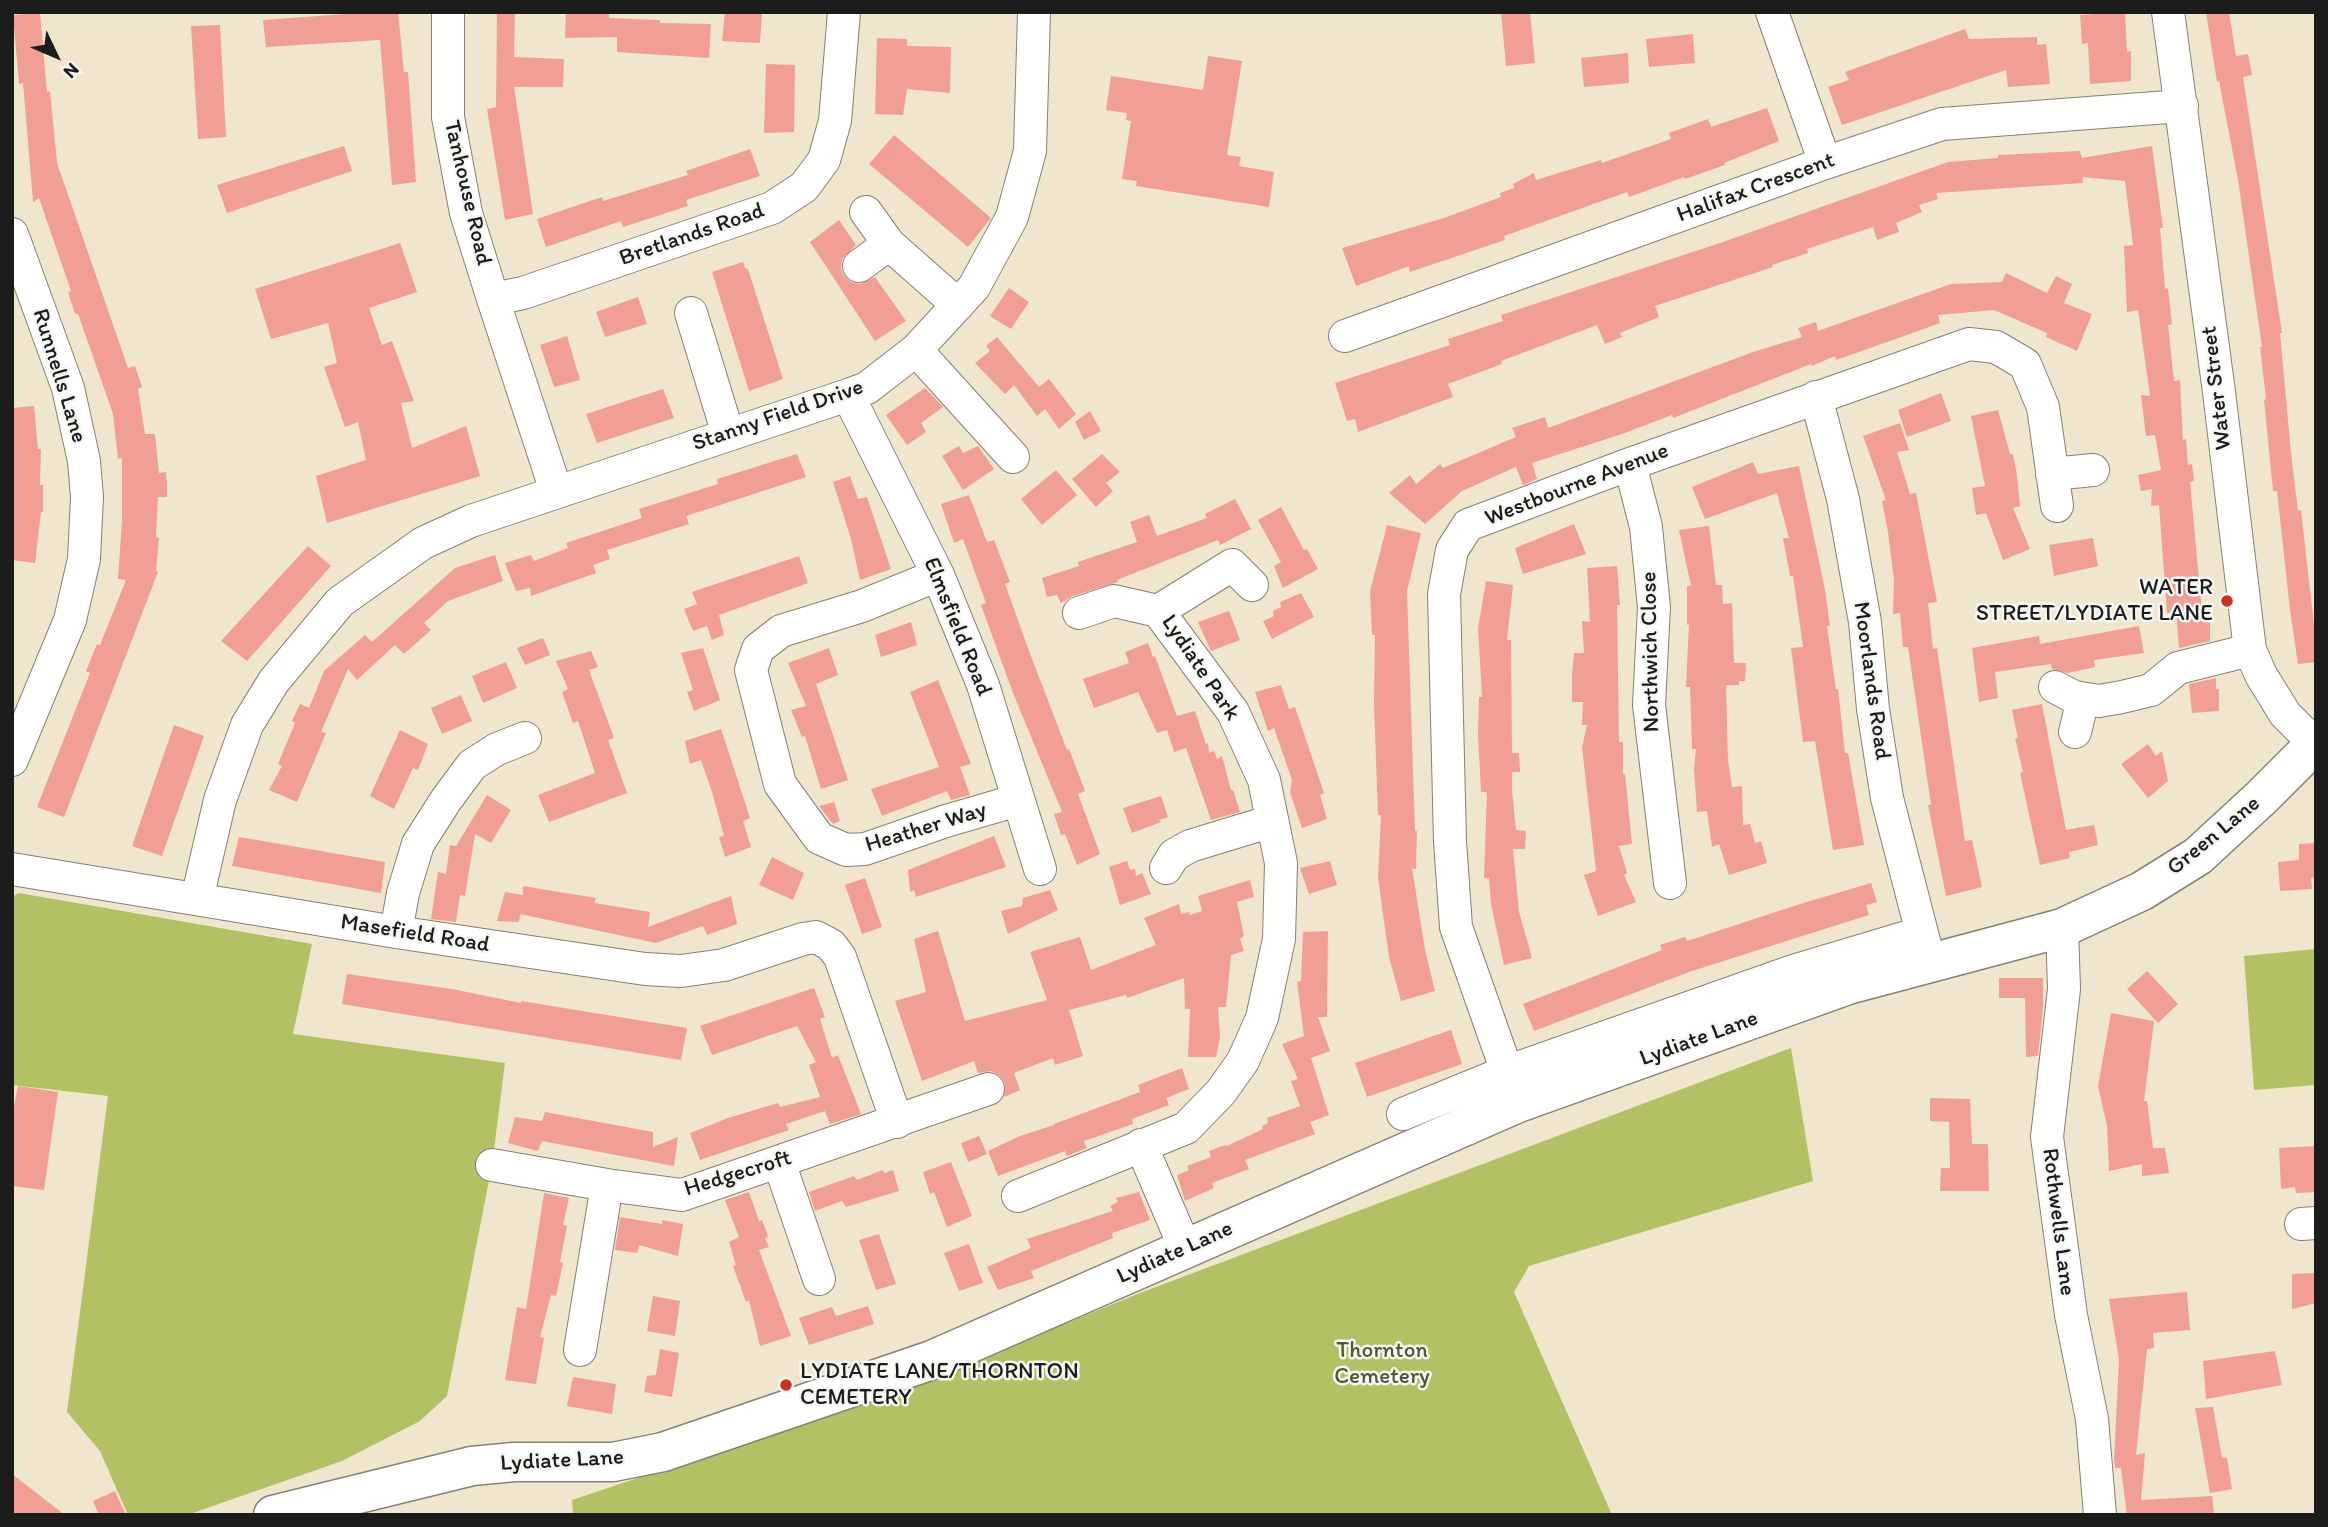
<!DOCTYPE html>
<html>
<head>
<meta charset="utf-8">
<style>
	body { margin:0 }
	#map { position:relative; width:2328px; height:1527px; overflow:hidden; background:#efe6cd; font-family:Itim,sans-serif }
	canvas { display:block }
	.frame { position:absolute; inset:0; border:14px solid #1c1c1c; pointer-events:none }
	.north { position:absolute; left:21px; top:21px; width:70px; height:70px; -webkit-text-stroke:5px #f6f6f2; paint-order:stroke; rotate:134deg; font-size:19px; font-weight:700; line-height:28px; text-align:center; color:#1c1c1c }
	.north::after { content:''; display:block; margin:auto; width:24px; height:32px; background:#1c1c1c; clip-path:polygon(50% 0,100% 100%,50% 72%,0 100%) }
</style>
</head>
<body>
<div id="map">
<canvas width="2328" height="1527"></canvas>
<div class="frame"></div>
<div class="north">N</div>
</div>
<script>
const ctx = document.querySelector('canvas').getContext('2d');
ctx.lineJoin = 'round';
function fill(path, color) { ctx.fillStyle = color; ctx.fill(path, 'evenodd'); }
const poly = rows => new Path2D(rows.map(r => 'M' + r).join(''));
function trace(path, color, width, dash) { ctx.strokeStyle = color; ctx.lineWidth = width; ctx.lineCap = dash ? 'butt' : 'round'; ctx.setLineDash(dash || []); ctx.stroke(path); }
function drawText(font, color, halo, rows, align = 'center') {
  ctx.font = font + ' Itim,sans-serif'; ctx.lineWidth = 5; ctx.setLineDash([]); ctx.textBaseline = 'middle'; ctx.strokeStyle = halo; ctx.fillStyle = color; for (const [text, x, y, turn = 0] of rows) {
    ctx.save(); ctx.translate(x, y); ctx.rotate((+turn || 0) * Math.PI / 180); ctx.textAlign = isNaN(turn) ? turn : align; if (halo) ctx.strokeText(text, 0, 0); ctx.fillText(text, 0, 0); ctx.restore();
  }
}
const green = poly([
	[19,893,312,944,293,1034,505,1063,492,1165,447,1396,420,1421,342,1461,187,1515,128,1515,100,1451,67,1412,108,1096,12,1085,12,897],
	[2316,949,2316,1085,2254,1090,2244,956],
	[1791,1048,1813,1181,1529,1266,1514,1292,1612,1515,573,1515,572,1500,918,1384,1140,1293]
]);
const building = poly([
	[374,12,398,12,404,72,408,72,416,182,392,185,380,40,266,47,263,20],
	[497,12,515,12,514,57,564,59,563,87,514,87,533,214,505,220,487,109,496,107],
	[566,12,609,12,609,18,660,20,660,23,711,24,709,58,617,52,617,37,565,38],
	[725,12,762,12,760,43,722,41],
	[1501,12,1530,12,1535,63,1506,66],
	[2125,12,2127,52,2131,51,2131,81,2090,84,2088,43,2082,44,2080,15],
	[2206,12,2229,12,2236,56,2248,54,2252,75,2243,77,2282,333,2280,333,2291,453,2298,511,2301,510,2316,643,2316,662,2298,664,2290,610,2277,491,2273,491,2264,400,2266,399,2260,347,2262,347,2238,180,2219,81,2217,82],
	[40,13,47,92,50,91,57,163,128,368,135,366,142,387,138,389,145,434,155,434,159,473,166,472,167,484,167,497,158,497,156,537,159,538,156,571,158,572,64,817,37,807,90,673,86,671,97,644,100,645,126,580,118,579,122,520,122,458,118,459,113,414,78,314,75,314,68,292,71,291,39,198,33,202,23,83,19,84,13,15],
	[220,25,226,137,198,139,191,26],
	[1965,29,1969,39,2037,37,2037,45,2046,44,2050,84,2008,87,2006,70,1842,125,1828,87,1849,80,1845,72],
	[1693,34,1695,63,1649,67,1646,39],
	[877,38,907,39,907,46,951,47,950,93,907,89,903,115,875,114],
	[1628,53,1629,83,1584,87,1581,58],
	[1208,56,1242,61,1227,155,1241,157,1239,166,1274,172,1269,207,1136,186,1137,181,1122,179,1131,121,1126,120,1127,113,1106,110,1111,76,1203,90],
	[766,64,795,65,794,132,764,133],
	[1767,108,1779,141,1724,163,1725,165,1685,179,1684,177,1629,197,1627,192,1504,236,1505,240,1410,272,1409,266,1356,286,1342,248,1444,218,1501,197,1500,193,1514,188,1513,184,1534,173,1536,180,1601,160,1602,163,1671,139,1669,133,1708,119,1711,127],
	[894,135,991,218,968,247,869,164],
	[344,146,352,171,227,213,217,185],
	[2152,146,2163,228,2160,228,2165,289,2168,288,2172,324,2168,325,2174,381,2180,380,2183,440,2186,439,2188,465,2192,464,2194,481,2190,482,2202,612,2204,611,2204,622,2210,622,2210,641,2179,648,2176,612,2167,613,2159,505,2151,506,2152,489,2141,491,2138,475,2161,470,2155,435,2146,436,2141,395,2150,396,2138,310,2127,312,2124,246,2133,245,2125,181,2082,177,2083,183,1936,193,1938,199,1919,205,1922,212,1896,223,1899,232,1877,240,1873,227,1807,249,1808,253,1772,265,1773,267,1655,306,1659,317,1620,333,1622,337,1605,344,1597,325,1501,361,1502,364,1448,384,1453,397,1358,432,1355,419,1347,421,1335,383,1450,345,1448,339,1503,321,1501,315,1720,243,1948,162,1998,158,1998,155,2080,151,2082,158],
	[750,149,760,176,686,200,688,206,623,227,621,221,546,247,537,219,602,197,603,201,688,175,686,171],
	[839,220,856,245,842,259,841,269,844,276,851,282,860,284,875,277,906,321,875,341,810,242],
	[400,243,417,292,369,308,382,345,392,341,414,401,401,403,412,448,466,426,480,476,327,523,316,476,366,460,358,422,345,427,324,367,337,363,328,323,271,339,255,289],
	[743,262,745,268,748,269,783,379,749,391,712,272],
	[2006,273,2047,293,2056,276,2072,284,2064,303,2092,314,2077,351,2046,337,2047,333,1994,310,1938,315,1940,323,1907,335,1836,360,1835,356,1812,366,1811,364,1673,418,1672,415,1622,434,1532,463,1537,479,1523,485,1516,467,1462,491,1425,524,1389,493,1410,475,1416,484,1440,464,1443,468,1516,437,1512,428,1545,417,1548,428,1753,352,1802,337,1798,328,1816,322,1818,331,1951,284,2002,282],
	[1009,288,1029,302,1011,329,990,316],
	[638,297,647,324,605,337,596,312],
	[567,336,580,380,554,387,540,345],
	[997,337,1039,387,1049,379,1076,414,1059,429,1045,409,1037,416,1014,385,1005,394,975,363,990,351,986,346],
	[925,388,943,407,921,423,926,432,907,445,886,415],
	[663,389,674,418,597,443,586,414],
	[1941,393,1951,421,1907,437,1898,410],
	[34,406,38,449,41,449,40,485,43,485,43,512,41,512,35,563,12,560,12,408],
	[1998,410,2010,454,2013,454,2017,476,2020,506,2013,508,2030,549,2003,560,1986,513,1976,515,1972,488,1985,486,1971,416],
	[1090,411,1101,431,1084,440,1075,422],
	[1900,423,1909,450,1897,452,1910,494,1916,493,1937,602,1928,603,1933,649,1937,648,1965,841,1972,840,1982,887,1946,896,1928,805,1931,805,1908,647,1903,647,1900,613,1893,614,1894,580,1888,532,1882,501,1886,500,1863,436],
	[959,446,963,453,978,446,994,469,963,490,942,456],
	[797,454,806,477,686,516,689,524,607,550,610,559,593,565,596,573,531,596,530,588,516,591,505,563,531,555,534,561,568,548,566,543,642,518,639,509,718,484,717,479],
	[1102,454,1120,472,1106,483,1113,491,1096,507,1072,479],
	[1753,462,1758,474,1799,466,1825,590,1830,626,1827,626,1836,689,1838,689,1845,753,1848,753,1864,845,1833,850,1815,741,1803,742,1791,648,1803,647,1793,576,1790,576,1783,538,1789,538,1777,493,1705,519,1692,487],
	[1056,470,1077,495,1042,525,1021,499],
	[850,476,858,499,867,497,891,569,860,580,851,539,833,482],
	[969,495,987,542,994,540,1010,582,1005,584,1029,651,1067,750,1069,749,1085,791,1078,794,1100,854,1077,865,1065,834,1061,835,1054,814,1062,812,1013,693,981,605,986,603,963,539,954,543,941,504],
	[1235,499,1251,529,1220,545,1218,540,1117,580,1118,582,1073,596,1061,603,1057,595,1047,597,1042,578,1079,566,1078,562,1137,542,1130,522,1149,515,1157,536,1207,518,1205,514],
	[1281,507,1304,550,1307,549,1318,569,1283,588,1274,566,1281,562,1258,520],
	[1574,524,1586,554,1523,574,1515,548],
	[1387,525,1421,533,1407,591,1415,831,1417,831,1416,869,1412,868,1425,950,1435,991,1401,1001,1389,957,1378,878,1381,815,1378,815,1374,704,1375,635,1372,635,1370,591],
	[1709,526,1716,585,1722,585,1723,604,1732,603,1734,663,1746,663,1745,681,1739,681,1739,685,1726,685,1728,760,1732,787,1742,786,1743,825,1750,824,1755,843,1761,841,1767,863,1729,875,1719,844,1712,847,1707,811,1697,812,1694,769,1696,749,1692,749,1690,687,1686,687,1689,624,1687,625,1687,586,1691,586,1679,530],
	[2093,538,2098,566,2054,576,2049,545],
	[308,546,331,566,247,661,221,641],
	[495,555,503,581,448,601,424,623,431,630,404,654,395,645,357,680,348,669,321,732,326,733,297,802,269,790,282,766,278,764,295,723,292,721,300,704,309,708,324,671,365,635,372,642,455,568],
	[799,556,808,583,719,615,724,635,712,640,707,626,693,631,684,609,697,604,692,592],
	[1617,566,1620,605,1617,605,1619,742,1623,742,1623,774,1625,774,1632,844,1619,846,1627,873,1624,875,1636,902,1598,916,1584,875,1596,871,1582,747,1587,725,1582,725,1583,702,1572,702,1572,674,1574,653,1584,653,1582,621,1590,622,1587,568],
	[1486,581,1513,585,1507,640,1511,640,1512,753,1519,753,1520,772,1512,772,1512,790,1516,830,1526,831,1525,849,1513,849,1519,912,1532,958,1504,965,1491,904,1489,878,1484,878,1487,792,1481,792,1478,735,1479,697,1482,697,1478,628],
	[1301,593,1314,617,1272,639,1263,621,1274,616,1273,611,1281,607,1280,602],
	[1229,611,1240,640,1211,651,1198,622],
	[911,622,917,645,881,657,875,635],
	[2139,626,2144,653,2094,660,2095,667,2068,673,2052,669,2051,664,1995,672,1998,698,1979,702,1972,648,2039,636,2040,644],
	[543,638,550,655,525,665,517,648],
	[1148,643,1153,657,1155,656,1177,716,1195,711,1206,744,1208,743,1209,753,1214,751,1217,759,1222,756,1231,790,1233,790,1240,812,1211,820,1186,748,1174,752,1167,730,1157,733,1138,692,1094,708,1083,679,1129,663,1125,652],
	[703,648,720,700,694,711,687,692,693,690,681,653],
	[829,648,838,675,816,684,848,780,821,789,805,736,802,737,791,710,806,706,788,663],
	[591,651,598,667,589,670,614,738,608,740,627,793,549,822,538,795,595,773,578,721,573,723,562,692,568,689,556,661],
	[506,662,517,688,483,703,472,676],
	[2216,678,2216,689,2219,689,2219,711,2192,713,2189,684],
	[938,680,971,764,960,767,970,795,951,800,947,791,882,816,871,789,939,767,910,692],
	[1281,685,1289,709,1295,707,1324,793,1320,795,1327,819,1302,828,1290,792,1292,780,1274,728,1268,731,1255,692],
	[461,695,472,721,442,734,431,708],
	[2042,704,2066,830,2094,825,2098,845,2069,852,2070,858,2040,865,2020,773,2023,772,2015,738,2018,738,2012,710],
	[174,725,204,736,162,856,132,846],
	[721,729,750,818,743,821,751,847,725,857,719,837,724,836,712,792,701,760,690,764,685,741],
	[400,730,428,744,418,770,413,768,394,809,370,796],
	[2148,744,2156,756,2162,751,2168,781,2148,798,2121,764],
	[487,795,511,810,491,843,475,834,465,896,460,895,456,922,431,919,438,872,446,874,450,845,456,846],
	[1161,796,1168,817,1159,820,1161,822,1132,833,1123,808],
	[834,802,840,821,833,824,819,806],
	[994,836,1006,867,916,897,914,890,910,892,908,870],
	[239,837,385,862,381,893,232,866],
	[2316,843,2316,877,2311,878,2312,889,2280,891,2278,862,2299,860,2299,844],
	[772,857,804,873,793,900,759,885],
	[1127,861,1130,870,1135,869,1136,876,1142,873,1151,894,1120,905,1109,867],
	[1330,861,1337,885,1309,894,1300,868],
	[865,878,882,927,862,934,845,885],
	[1250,880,1254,897,1222,906,1237,902,1244,936,1240,939,1244,951,1231,955,1226,1007,1218,1007,1220,1037,1216,1057,1188,1057,1190,1009,1185,1009,1184,978,1127,998,1126,995,1069,1010,1083,1056,1055,1065,1053,1058,1014,1073,1020,1090,1004,1097,1005,1084,1000,1076,991,1071,978,1073,974,1061,922,1081,895,1001,926,992,914,939,938,931,965,1021,1047,1000,1030,952,1080,937,1091,970,1156,945,1144,918,1179,904,1181,914,1189,912,1190,915,1202,911,1198,896],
	[1871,883,1877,902,1866,905,1869,915,1856,919,1692,971,1534,1031,1523,1004,1662,950,1660,945,1685,937,1687,941,1800,904],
	[523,886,596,898,594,903,650,912,648,927,731,896,737,924,707,935,703,926,656,943,520,914,519,922,497,921,505,892,523,895],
	[1050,890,1058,910,1008,934,1001,911,1022,906,1023,898],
	[1328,931,1327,1017,1318,1017,1330,1051,1311,1058,1329,1115,1310,1122,1315,1134,1245,1160,1249,1169,1212,1183,1214,1188,1185,1201,1177,1175,1189,1170,1187,1166,1211,1157,1209,1151,1225,1145,1227,1146,1263,1129,1262,1126,1268,1123,1267,1118,1300,1106,1291,1081,1298,1079,1282,1044,1304,1036,1297,982,1301,981,1303,932],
	[2147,971,2178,1004,2158,1023,2127,989],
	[347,974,452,989,521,1003,521,1001,687,1028,681,1060,342,1004],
	[1999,978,2043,978,2043,1008,2038,1056,2026,1057,2025,998,1999,998],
	[814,988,825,1017,820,1019,832,1058,838,1055,861,1114,830,1124,825,1111,786,1124,789,1130,700,1160,690,1133,728,1118,778,1103,780,1107,820,1097,809,1065,816,1062,797,1026,712,1055,700,1026],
	[2111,1013,2154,1021,2144,1101,2147,1101,2153,1148,2165,1148,2169,1173,2142,1176,2142,1164,2109,1171,2107,1126,2098,1086],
	[1451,1030,1462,1064,1367,1097,1355,1063],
	[1182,1068,1189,1089,1166,1098,1169,1105,1132,1119,1133,1124,1084,1141,1087,1148,1067,1156,1065,1151,998,1176,988,1151,1020,1136,1054,1125,1054,1124,1140,1092,1138,1085],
	[18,1086,58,1092,44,1190,12,1186,12,1116],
	[1930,1098,1970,1099,1972,1144,1988,1144,1989,1191,1940,1191,1941,1168,1950,1168,1949,1122,1930,1121],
	[545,1112,653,1132,653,1147,678,1137,674,1166,542,1141,538,1151,508,1143,515,1117,542,1121],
	[979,1136,987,1154,968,1162,961,1143],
	[2316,1146,2316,1192,2296,1193,2295,1187,2281,1189,2279,1148],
	[951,1162,972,1216,947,1227,934,1192,930,1194,923,1172],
	[883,1170,884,1173,893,1170,899,1191,846,1207,842,1201,815,1211,809,1192,854,1176,857,1180],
	[749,1192,759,1221,762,1220,768,1236,765,1239,769,1247,759,1250,791,1336,760,1346,749,1300,746,1302,733,1266,736,1265,729,1242,739,1237,725,1200],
	[1139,1192,1150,1220,1112,1233,1113,1238,1031,1271,1034,1278,998,1290,987,1267,1031,1248,1027,1239,1113,1211,1110,1206,1118,1202,1116,1198],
	[544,1193,569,1198,563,1225,567,1226,560,1262,563,1263,556,1296,551,1295,540,1337,544,1338,536,1384,505,1380,517,1307,526,1309],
	[620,1217,662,1224,662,1220,683,1224,678,1256,639,1245,637,1253,615,1250],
	[879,1234,896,1284,876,1290,859,1240],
	[969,1244,983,1283,959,1291,944,1253],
	[2316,1273,2316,1303,2292,1309,2292,1274],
	[2187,1292,2190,1330,2153,1333,2154,1348,2147,1349,2136,1455,2145,1453,2141,1500,2212,1496,2214,1513,2198,1515,2127,1515,2121,1468,2115,1468,2114,1461,2119,1360,2109,1299],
	[653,1296,680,1301,675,1336,647,1331],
	[868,1306,874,1324,809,1345,799,1318,832,1307,836,1316],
	[660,1349,679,1353,672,1397,644,1392,647,1376,656,1375],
	[2275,1351,2282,1385,2206,1399,2203,1361],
	[573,1377,616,1384,612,1414,567,1406],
	[2213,1407,2222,1458,2227,1458,2232,1489,2210,1493,2195,1408],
	[12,1474,65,1515,12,1515],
	[115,1491,126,1515,99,1515,93,1501]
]);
const minor = poly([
	[448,12,448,117,466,213,493,299,523,293,772,208,804,187,824,160,835,121,844,12],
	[1772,12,1825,163],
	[2168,12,2219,392,2250,650,2261,675,2285,714,2316,745],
	[866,212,889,244,958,305],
	[12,234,68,388,84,461,87,497,84,559,70,620,12,760],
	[859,266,889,244],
	[493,299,556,491],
	[691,313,728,434],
	[1345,336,1825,163,1942,124,2182,106],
	[916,350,1013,457],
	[848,395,938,575,983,685,1040,869],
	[1816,397,1843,499,1865,622,1873,709,1887,798,1930,964],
	[1630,464,1646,527,1654,607,1649,705,1670,883],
	[2052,474,2093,470],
	[938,575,862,606,781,631,758,649,751,670,780,784,819,838,846,850,865,849,946,821,1018,800],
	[1079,613,1114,601,1158,611],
	[2055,687,2074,697,2099,701,2122,697,2151,690,2178,668,2250,650],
	[2075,732,2083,699],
	[1166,868,1174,855,1190,846,1272,821],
	[12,869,396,932,645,969,681,971,724,965,803,939,816,937,831,945,840,957,897,1122],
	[197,899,220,800,247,725,274,681,340,602,423,543,471,521,848,395,867,388,916,350,974,287,1012,217,1030,151,1034,12],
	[2062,928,2064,989,2047,1137,2071,1315,2092,1419,2100,1515],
	[396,932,403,893,418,844,446,800,472,765,497,749,525,738],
	[1518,1103,1456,927,1450,841,1444,594,1452,550,1468,525,1630,464,1969,344,1996,347,2025,364,2043,407,2057,506],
	[1403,1114,1506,1072,1793,971,1920,933],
	[1141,1145,1185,1248],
	[779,1162,819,1279],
	[492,1165,607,1185,682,1195,988,1089],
	[1018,1196,1186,1128,1221,1092,1243,1061,1262,1018,1279,939,1281,863,1264,780,1233,712,1158,611,1232,565,1252,585],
	[2301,1224,2316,1223],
	[580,1350,607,1185]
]);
const major = poly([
	[273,1515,472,1466,514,1462,613,1462,663,1452,932,1360,1518,1103,1848,985,2062,928,2142,891,2198,856,2262,797,2316,743]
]);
const markers = [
	[2227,601,7,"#c8321e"],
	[786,1385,7,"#c8321e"]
];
const streetNames = [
	["Halifax Crescent",1756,188,-20],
	["Tanhouse Road",467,193,77],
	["Bretlands Road",692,235,-19],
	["Runnells Lane",59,376,73],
	["Water Street",2217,388,-97],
	["Stanny Field Drive",778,416,-19],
	["Westbourne Avenue",1577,485,-21],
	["Elmsfield Road",957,627,68],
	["Northwich Close",1651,652,-91],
	["Lydiate Park",1200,668,56],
	["Moorlands Road",1871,681,82],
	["Heather Way",926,828,-17],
	["Green Lane",2214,836,-39],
	["Masefield Road",415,934,9],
	["Lydiate Lane",1699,1039,-20],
	["Hedgecroft",738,1174,-17],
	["Rothwells Lane",2058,1222,83],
	["Lydiate Lane",1175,1253,-24],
	["Lydiate Lane",562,1461,-3]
];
const poiNames = [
	["WATER",2213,588],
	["STREET/LYDIATE LANE",2213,614],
	["LYDIATE LANE/THORNTON",800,1372,"left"],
	["CEMETERY",800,1398,"left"]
];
const parkNames = [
	["Thornton",1382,1351],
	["Cemetery",1382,1377]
];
fill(green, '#b3c164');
fill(building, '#f19f94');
trace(minor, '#868174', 34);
trace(major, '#868174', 41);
trace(minor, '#fff', 32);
trace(major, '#fff', 38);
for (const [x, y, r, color] of markers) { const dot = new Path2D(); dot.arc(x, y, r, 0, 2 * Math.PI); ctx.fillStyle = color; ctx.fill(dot); trace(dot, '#f6f6f2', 2.5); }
drawText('23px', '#1c1c1c', '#f6f6f2', streetNames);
drawText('23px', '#1c1c1c', '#f6f6f2', poiNames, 'right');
drawText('23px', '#515635', '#f6f6f2', parkNames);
</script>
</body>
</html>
